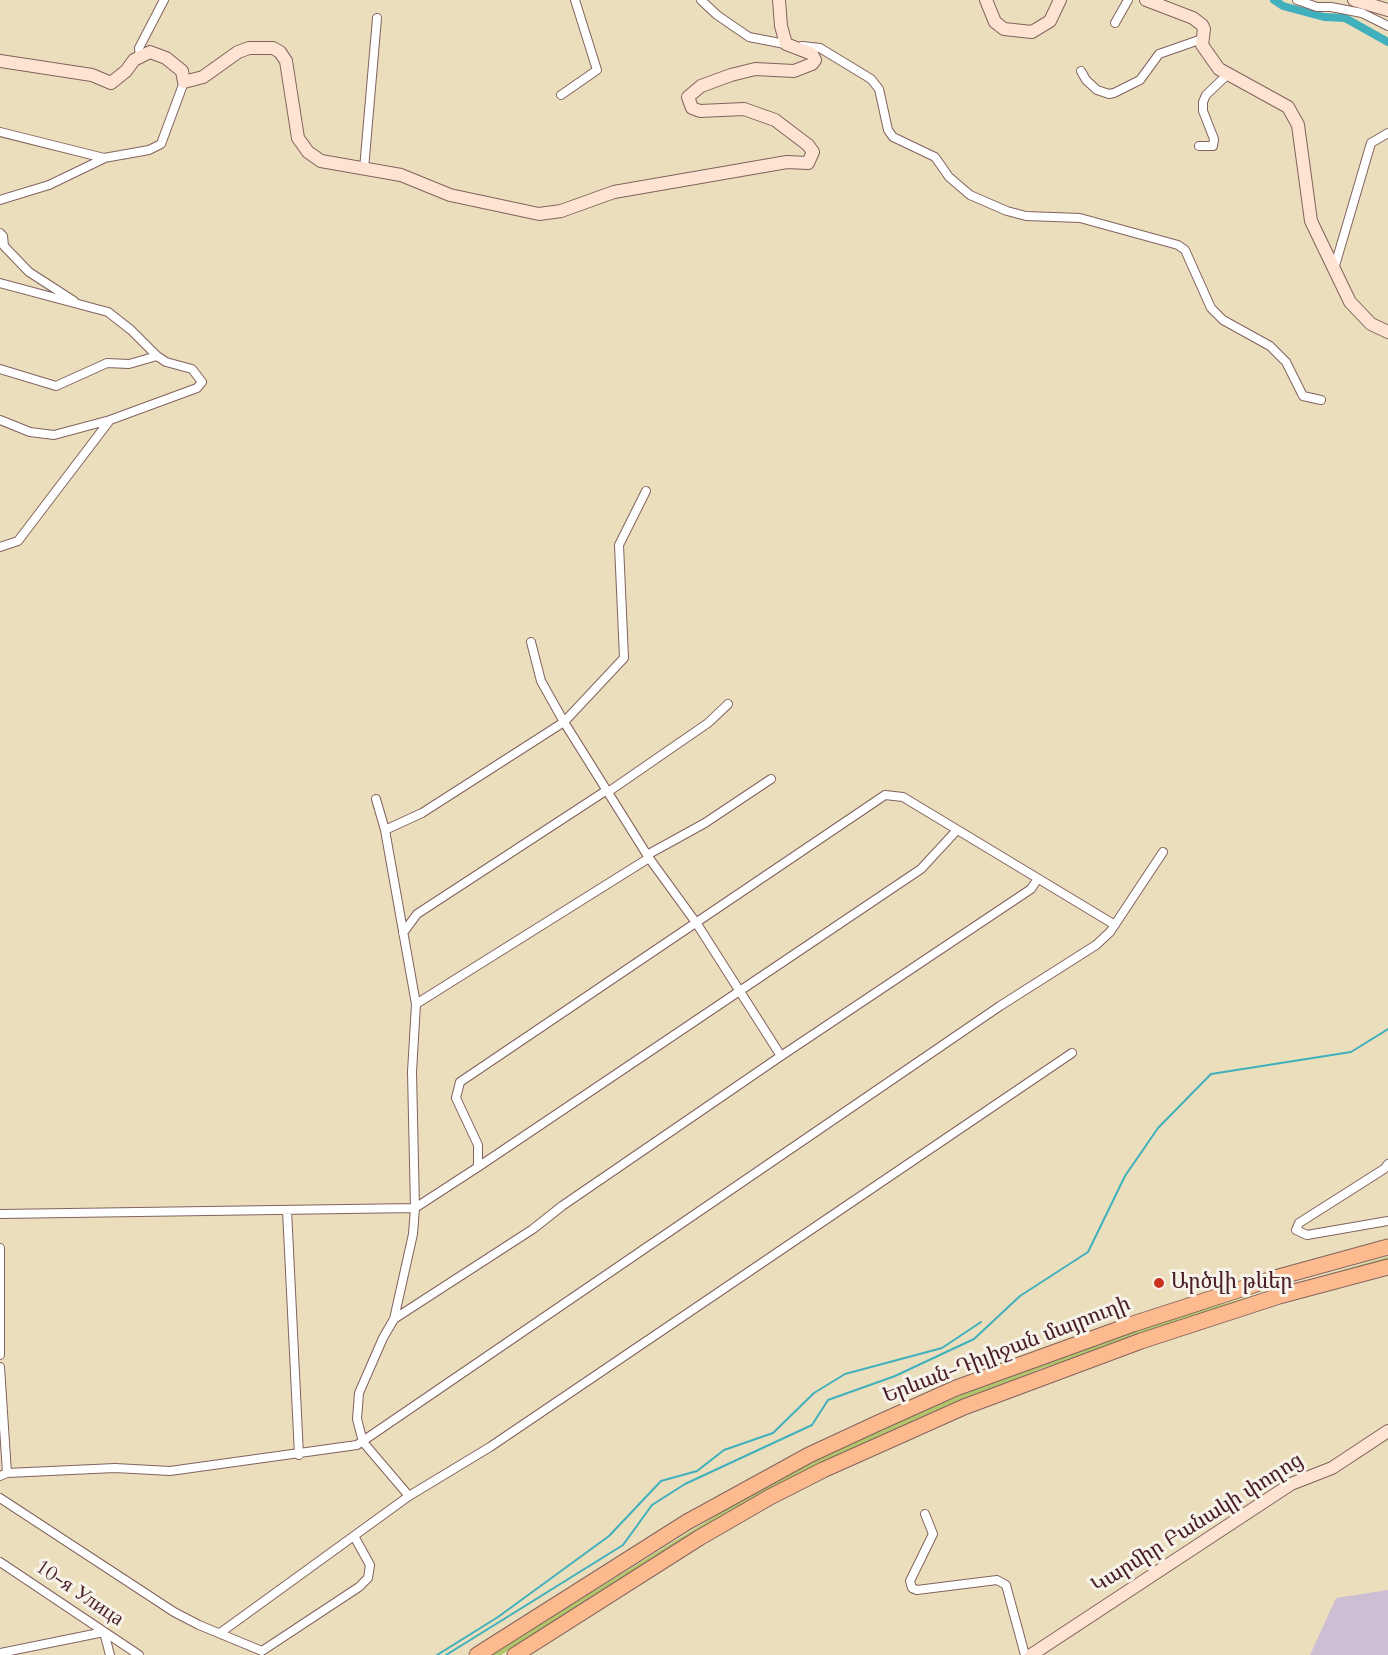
<!DOCTYPE html>
<html>
<head>
<meta charset="utf-8">
<style>
	body { margin:0 }
	canvas { display:block; background:#ebdebc }
</style>
</head>
<body>
<canvas width="1388" height="1655"></canvas>
<script>
const ctx = document.querySelector('canvas').getContext('2d');
ctx.lineJoin = 'round';
function fill(path, color) { ctx.fillStyle = color; ctx.fill(path, 'evenodd'); }
const poly = rows => new Path2D(rows.map(r => 'M' + r).join(''));
function trace(path, color, width, dash) { ctx.strokeStyle = color; ctx.lineWidth = width; ctx.lineCap = dash ? 'butt' : 'round'; ctx.setLineDash(dash || []); ctx.stroke(path); }
function drawText(font, color, halo, rows, align = 'center') {
  ctx.font = font + ' Cardo,"Noto Serif Armenian",serif'; ctx.lineWidth = 6; ctx.setLineDash([]); ctx.textBaseline = 'middle'; ctx.strokeStyle = halo; ctx.fillStyle = color; for (const [text, x, y, turn = 0] of rows) {
    ctx.save(); ctx.translate(x, y); ctx.rotate((+turn || 0) * Math.PI / 180); ctx.textAlign = isNaN(turn) ? turn : align; if (halo) ctx.strokeText(text, 0, 0); ctx.fillText(text, 0, 0); ctx.restore();
  }
}
const industrial = poly([
	[1388,1590,1388,1655,1310,1655,1336,1598]
]);
const green = poly([
	[1388,1257,1388,1263,1145,1335,1040,1369,901,1428,672,1548,501,1655,490,1655,727,1509,828,1454,884,1428,1008,1375,1157,1323]
]);
const stream = poly([
	[437,1655,498,1617,609,1536,661,1481,697,1471,724,1450,773,1433,814,1393,845,1374,942,1348,981,1322],
	[446,1655,623,1545,652,1505,685,1484,812,1425,828,1400,895,1376,974,1339,1020,1296,1088,1252,1125,1176,1158,1128,1211,1074,1351,1052,1388,1029]
]);
const canal = poly([
	[1274,0,1283,6,1324,17,1345,18,1388,42]
]);
const street = poly([
	[701,0,717,15,749,37,790,45],
	[1297,0,1317,7,1331,7,1362,13,1388,26],
	[1115,23,1128,0],
	[802,46,820,48,871,79,879,89,888,130,893,137,935,157,949,177,970,195,1007,211,1026,216,1080,218,1178,245,1185,250,1211,308,1223,320,1270,346,1286,362,1303,396,1321,400],
	[140,57,139,48,164,0],
	[1081,71,1086,80,1097,90,1109,94,1114,93,1140,80,1159,54,1202,39],
	[561,95,597,70,575,0],
	[0,132,104,158,149,150,161,144,184,82],
	[1199,146,1213,146,1214,139,1203,111,1203,102,1206,95,1228,74],
	[364,169,377,18],
	[0,200,49,185,103,159],
	[0,233,3,236,4,246,29,272,74,301],
	[1334,269,1371,143,1388,133],
	[0,283,108,312,131,330,157,356,166,362,192,369,202,382,197,388,110,420,18,541,0,547],
	[0,369,56,386,107,363,129,364,157,356],
	[0,420,30,432,54,435,110,420],
	[531,642,541,681,564,722,649,858,697,924,781,1056],
	[608,792,708,723,728,704],
	[376,799,385,830,416,1004,412,1072,415,1208,413,1234,394,1319,383,1338,359,1393,357,1419,363,1442,409,1496],
	[385,830,422,813,564,722,624,658,619,545,646,491],
	[647,855,705,823,771,779],
	[403,933,417,914,607,790],
	[416,1004,649,858],
	[1388,1164,1384,1169,1299,1223,1296,1230,1307,1235,1388,1221],
	[478,1167,921,869,957,830],
	[287,1210,299,1455],
	[0,1214,415,1208,478,1167,478,1145,456,1098,460,1082,885,795,903,797,1115,925],
	[0,1248,0,1355],
	[394,1319,533,1229,562,1206,781,1056,1031,889,1037,880],
	[0,1367,7,1473],
	[0,1476,7,1473,115,1468,170,1471,357,1445,1000,1006,1096,945,1110,932,1163,852],
	[0,1498,174,1612,199,1625,262,1651,359,1587,368,1578,370,1565,354,1536],
	[925,1514,933,1534,910,1581,912,1588,917,1590,997,1580,1006,1585,1025,1655],
	[0,1562,139,1655],
	[220,1633,409,1496,490,1447,1072,1053],
	[0,1653,104,1632,110,1655]
]);
const secondary = poly([
	[986,0,995,22,1004,29,1032,32,1050,21,1060,0],
	[1146,0,1193,18,1202,25,1204,29,1202,45,1219,69,1288,107,1298,125,1311,221,1350,302,1371,324,1388,332],
	[1354,0,1388,10],
	[0,61,92,75,111,83,126,71,134,60,150,52,166,58,182,71,184,82,203,77,238,52,249,48,273,48,280,52,286,61,298,138,308,152,321,161,401,175,450,195,539,214,561,211,614,192,787,162,808,163,813,152,808,145,775,120,744,109,700,111,692,108,688,97,701,86,731,75,755,69,794,71,812,64,815,60,812,54,786,44,781,26,779,0],
	[1031,1655,1291,1484,1332,1468,1388,1431]
]);
const highway = poly([
	[477,1655,687,1522,809,1455,878,1423,956,1388,1133,1324,1275,1278,1388,1247],
	[515,1655,699,1538,770,1497,823,1470,964,1407,1141,1341,1279,1296,1388,1267]
]);
const markers = [
	[1159,1283,6,"#c8321e"]
];
const poiNames = [
	["Արծվի թևեր",1171,1283]
];
const streetNames = [
	["Երևան-Դիլիջան մայրուղի",1007,1351,-21],
	["Կարմիր Բանակի փողոց",1198,1524,-32],
	["10-я Улица",79,1594,34]
];
fill(industrial, '#cdbed3');
fill(green, '#b2c76c');
trace(stream, '#41b0bd', 2);
trace(canal, '#41b0bd', 8);
trace(street, '#82625e', 10);
trace(secondary, '#82625e', 14);
trace(highway, '#82625e', 17);
trace(street, '#fff', 8);
trace(secondary, '#fee3d2', 12);
trace(highway, '#fcba8e', 15);
for (const [x, y, r, color] of markers) { const dot = new Path2D(); dot.arc(x, y, r, 0, 2 * Math.PI); ctx.fillStyle = color; ctx.fill(dot); trace(dot, '#f7f3e8', 2); }
drawText('21px', '#4a1f2b', '#f7f3e8', poiNames, 'left');
drawText('21px', '#4a1f2b', '#f7f3e8', streetNames);
</script>
</body>
</html>
